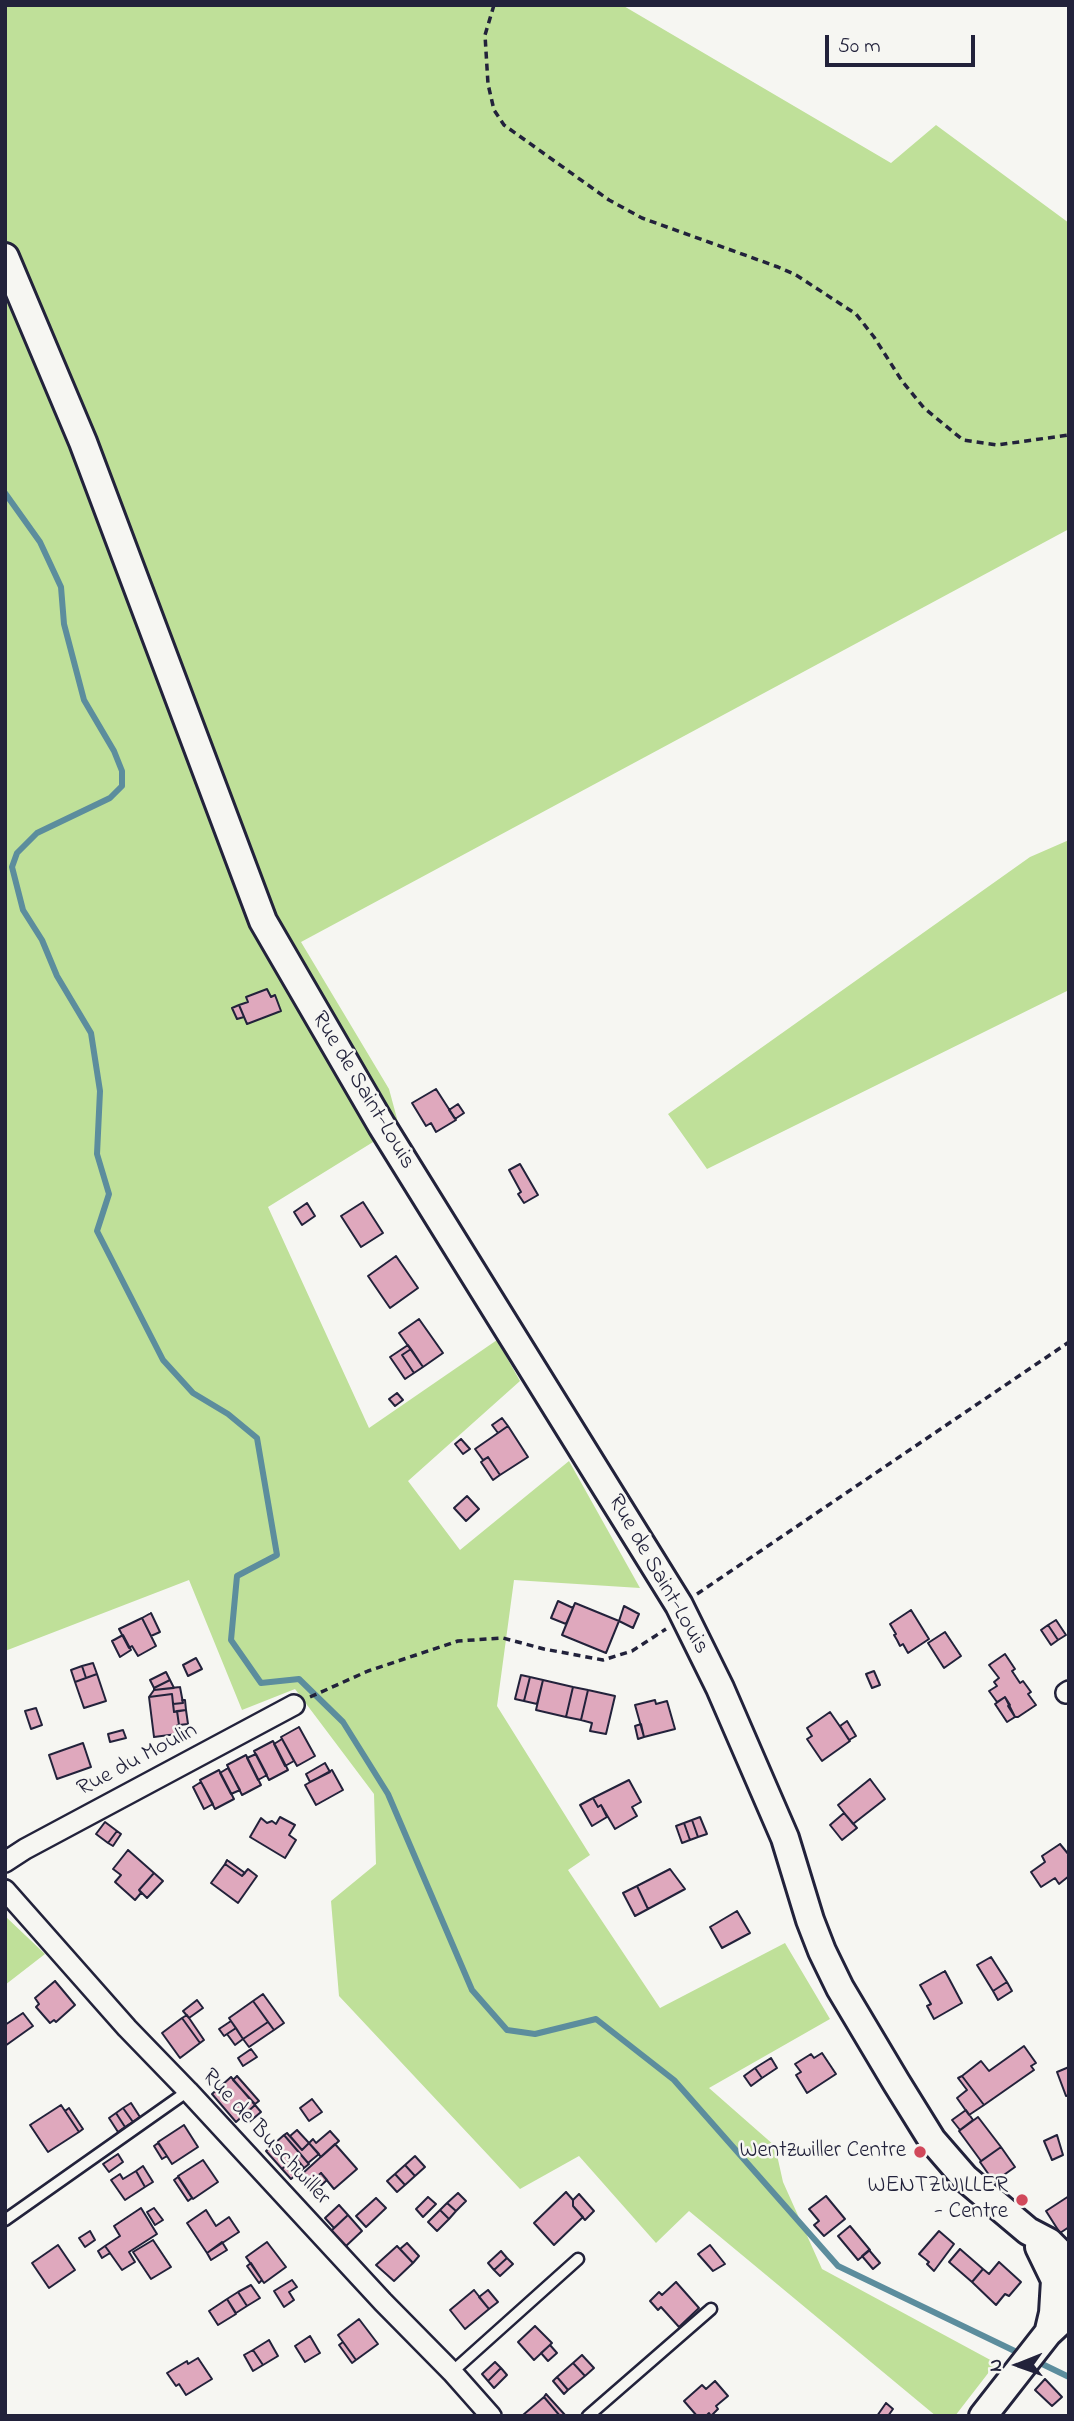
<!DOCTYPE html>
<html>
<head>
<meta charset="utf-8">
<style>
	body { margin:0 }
	#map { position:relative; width:1074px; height:2421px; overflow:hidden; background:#f6f6f2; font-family:"Indie Flower",sans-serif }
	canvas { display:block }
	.frame { position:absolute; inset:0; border:7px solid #22223b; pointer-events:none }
	.north { position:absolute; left:983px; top:2330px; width:70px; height:70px; -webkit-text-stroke:5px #f6f6f2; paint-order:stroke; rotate:269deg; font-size:19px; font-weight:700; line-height:28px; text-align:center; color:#22223b }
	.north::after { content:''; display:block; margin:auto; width:24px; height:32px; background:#22223b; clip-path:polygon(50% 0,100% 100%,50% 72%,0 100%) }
	.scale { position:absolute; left:825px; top:35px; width:150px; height:32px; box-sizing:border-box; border:4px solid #22223b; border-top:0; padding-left:9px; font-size:21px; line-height:24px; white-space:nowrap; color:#22223b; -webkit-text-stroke:5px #f6f6f2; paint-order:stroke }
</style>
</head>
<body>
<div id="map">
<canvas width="1074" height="2421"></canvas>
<div class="frame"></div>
<div class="north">N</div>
<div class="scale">50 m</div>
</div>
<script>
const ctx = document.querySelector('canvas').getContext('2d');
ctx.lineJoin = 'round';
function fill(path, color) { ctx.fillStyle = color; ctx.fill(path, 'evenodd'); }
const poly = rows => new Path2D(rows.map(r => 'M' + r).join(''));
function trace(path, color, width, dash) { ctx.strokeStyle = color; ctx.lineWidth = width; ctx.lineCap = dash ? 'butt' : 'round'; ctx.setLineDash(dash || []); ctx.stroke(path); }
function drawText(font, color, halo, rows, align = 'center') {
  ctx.font = font + ' "Indie Flower",sans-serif'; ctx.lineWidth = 5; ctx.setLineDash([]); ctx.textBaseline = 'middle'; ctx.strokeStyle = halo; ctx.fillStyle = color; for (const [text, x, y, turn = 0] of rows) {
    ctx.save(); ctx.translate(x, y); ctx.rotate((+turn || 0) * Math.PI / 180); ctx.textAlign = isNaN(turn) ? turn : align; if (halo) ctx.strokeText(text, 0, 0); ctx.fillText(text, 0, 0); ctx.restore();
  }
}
const green = poly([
	[5,5,622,5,891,163,936,125,1069,223,1069,529,301,942,389,1089,399,1126,268,1207,369,1428,497,1340,520,1381,408,1481,460,1550,569,1461,640,1588,514,1580,497,1706,590,1855,568,1870,660,2008,785,1943,830,2019,709,2088,775,2146,783,2182,822,2269,996,2363,955,2416,936,2416,689,2211,656,2243,579,2156,520,2189,339,1996,331,1901,376,1864,374,1794,295,1689,242,1710,189,1580,5,1651],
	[1069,840,1069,990,707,1169,668,1114,1030,857],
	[5,1916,45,1954,5,1985]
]);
const stream = poly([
	[5,493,40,542,61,587,64,624,84,700,114,751,122,771,122,786,110,798,37,833,17,853,12,867,23,910,42,940,57,976,91,1033,100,1091,97,1154,109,1194,97,1231,163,1360,193,1393,228,1414,257,1438,277,1555,237,1576,231,1640,261,1683,299,1679,343,1722,388,1794,472,1990,507,2030,535,2034,596,2019,674,2080,838,2266,1023,2355],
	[1036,2361,1069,2377]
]);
const building = poly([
	[267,989,271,997,275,995,281,1011,247,1024,239,1005,248,1002,246,997,267,989],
	[239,1005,244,1017,237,1019,232,1008,239,1005],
	[436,1089,456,1120,436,1132,431,1123,426,1126,412,1103,436,1089],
	[458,1104,464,1113,455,1119,449,1110,458,1104],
	[520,1164,538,1195,524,1203,518,1194,521,1192,509,1170,520,1164],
	[363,1202,383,1233,361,1247,341,1216,363,1202],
	[307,1203,315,1216,302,1225,294,1212,307,1203],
	[396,1256,418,1288,390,1308,368,1276,396,1256],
	[419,1319,443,1353,423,1367,399,1333,419,1319],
	[408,1345,411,1349,402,1355,414,1373,405,1379,390,1357,408,1345],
	[411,1349,423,1367,414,1373,402,1355,411,1349],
	[397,1393,403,1400,395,1406,389,1399,397,1393],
	[502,1418,508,1426,498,1433,492,1425,502,1418],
	[508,1426,528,1457,500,1475,488,1457,483,1460,475,1449,508,1426],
	[461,1439,470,1449,463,1454,455,1444,461,1439],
	[488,1457,500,1475,493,1480,481,1462,488,1457],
	[467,1496,479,1509,466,1521,454,1508,467,1496],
	[558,1601,573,1608,566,1624,551,1618,558,1601],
	[575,1603,619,1621,606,1653,562,1635,575,1603],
	[624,1606,639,1614,633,1628,619,1621,624,1606],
	[911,1610,929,1639,908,1653,903,1644,900,1646,897,1640,894,1635,896,1634,890,1624,911,1610],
	[151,1613,160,1632,151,1636,142,1618,151,1613],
	[142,1618,156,1646,138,1656,132,1646,129,1648,119,1629,142,1618],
	[1056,1620,1066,1635,1058,1640,1048,1625,1056,1620],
	[1048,1625,1058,1640,1051,1645,1041,1630,1048,1625],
	[945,1632,961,1656,944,1668,928,1643,945,1632],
	[123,1635,131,1650,120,1657,112,1641,123,1635],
	[1005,1654,1015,1669,1012,1671,1020,1683,1023,1681,1031,1692,1028,1694,1036,1705,1018,1717,1015,1717,1008,1706,1010,1705,1005,1697,997,1702,989,1691,997,1686,994,1682,999,1678,989,1665,1005,1654],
	[196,1658,202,1669,188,1676,183,1665,196,1658],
	[93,1663,97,1674,86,1678,82,1666,93,1663],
	[82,1666,86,1678,75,1682,71,1670,82,1666],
	[874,1671,880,1685,872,1688,866,1674,874,1671],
	[166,1672,170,1680,154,1688,150,1680,166,1672],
	[97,1674,106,1701,84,1708,75,1682,97,1674],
	[521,1675,530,1677,524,1701,515,1699,521,1675],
	[530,1677,543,1680,537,1704,524,1701,530,1677],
	[170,1680,174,1688,154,1690,154,1688,170,1680],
	[543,1680,573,1687,566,1717,536,1710,543,1680],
	[180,1687,183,1703,173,1704,172,1694,149,1697,154,1690,180,1687],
	[573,1687,588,1690,581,1720,566,1717,573,1687],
	[588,1690,615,1696,606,1734,590,1731,592,1723,581,1720,588,1690],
	[172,1694,174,1712,177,1711,179,1725,176,1726,177,1734,154,1737,149,1697,172,1694],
	[1005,1697,1015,1717,1007,1722,995,1704,1005,1697],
	[182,1700,185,1700,186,1710,174,1712,173,1704,183,1703,182,1700],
	[655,1700,656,1704,667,1701,675,1729,644,1737,635,1705,655,1700],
	[36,1708,42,1725,31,1729,25,1711,36,1708],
	[186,1710,188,1724,179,1725,177,1711,186,1710],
	[830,1712,850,1741,822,1761,807,1739,812,1736,807,1728,830,1712],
	[847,1721,856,1736,849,1740,840,1726,847,1721],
	[641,1724,644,1737,638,1739,635,1726,641,1724],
	[299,1727,315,1756,297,1766,281,1737,299,1727],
	[123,1730,126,1738,110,1742,108,1734,123,1730],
	[282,1739,294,1761,285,1766,274,1744,282,1739],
	[273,1741,288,1770,269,1780,254,1751,273,1741],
	[83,1743,91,1767,57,1779,49,1755,83,1743],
	[256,1754,267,1775,258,1780,247,1758,256,1754],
	[246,1755,261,1785,242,1795,227,1765,246,1755],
	[325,1763,330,1772,310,1782,306,1774,325,1763],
	[228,1768,240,1790,231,1794,220,1773,228,1768],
	[219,1770,234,1799,215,1809,200,1780,219,1770],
	[332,1770,343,1790,316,1805,305,1785,332,1770],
	[870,1779,885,1799,853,1824,838,1805,870,1779],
	[629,1780,641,1802,632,1807,637,1816,615,1829,601,1805,598,1807,593,1798,629,1780],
	[201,1782,213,1804,204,1809,193,1787,201,1782],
	[593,1798,598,1807,601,1805,607,1817,592,1826,580,1805,593,1798],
	[844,1813,857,1828,842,1840,830,1825,844,1813],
	[280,1817,295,1825,289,1835,296,1840,285,1858,250,1837,261,1818,267,1823,272,1821,276,1824,280,1817],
	[700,1817,707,1834,698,1837,692,1820,700,1817],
	[692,1820,698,1837,690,1840,684,1823,692,1820],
	[105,1822,117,1831,108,1843,96,1834,105,1822],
	[684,1823,690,1840,682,1843,676,1826,684,1823],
	[117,1831,121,1834,113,1846,108,1843,117,1831],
	[1060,1844,1069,1855,1069,1876,1059,1884,1055,1878,1041,1887,1031,1872,1045,1862,1042,1856,1060,1844],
	[128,1850,154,1873,139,1890,141,1893,135,1900,115,1882,121,1875,113,1869,128,1850],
	[227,1860,245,1873,242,1876,225,1864,227,1860],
	[225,1864,242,1876,248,1869,257,1876,238,1903,211,1883,225,1864],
	[670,1869,685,1889,648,1909,637,1886,670,1869],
	[154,1873,163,1881,147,1898,139,1890,154,1873],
	[637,1886,648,1909,635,1916,623,1893,637,1886],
	[737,1911,750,1933,722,1948,710,1927,737,1911],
	[991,1957,1007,1982,993,1991,977,1965,991,1957],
	[945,1971,962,2003,934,2019,927,2006,931,2004,920,1985,945,1971],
	[55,1981,75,2005,56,2022,54,2020,50,2023,36,2007,39,2004,35,1998,55,1981],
	[1007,1982,1012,1991,998,2000,993,1991,1007,1982],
	[263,1994,284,2023,274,2030,253,2001,263,1994],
	[197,2000,203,2008,189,2018,183,2011,197,2000],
	[253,2001,268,2022,243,2039,229,2018,253,2001],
	[23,2013,33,2026,5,2046,5,2025,23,2013],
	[187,2015,204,2040,200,2043,182,2018,187,2015],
	[182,2018,200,2043,180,2058,162,2033,182,2018],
	[231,2021,236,2028,224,2036,219,2029,231,2021],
	[268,2022,274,2030,249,2047,243,2039,268,2022],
	[236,2028,243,2039,235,2045,227,2034,236,2028],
	[1024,2046,1036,2063,1031,2066,1034,2070,984,2105,962,2076,981,2061,989,2071,1024,2046],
	[251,2049,257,2057,243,2066,238,2058,251,2049],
	[822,2053,836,2074,807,2093,796,2075,801,2072,795,2064,811,2054,814,2058,822,2053],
	[771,2058,777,2068,762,2078,755,2068,771,2058],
	[1069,2067,1069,2095,1066,2096,1057,2072,1069,2067],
	[755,2068,762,2078,751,2086,744,2076,755,2068],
	[237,2076,259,2101,255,2104,233,2080,237,2076],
	[962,2076,984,2105,969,2115,957,2098,967,2090,958,2078,962,2076],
	[231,2077,255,2105,236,2122,212,2094,231,2077],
	[312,2099,322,2112,309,2121,300,2108,312,2099],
	[131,2103,140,2117,133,2122,123,2108,131,2103],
	[61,2105,79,2132,48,2152,30,2125,61,2105],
	[255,2105,261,2112,248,2123,242,2117,255,2105],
	[69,2108,83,2129,79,2132,65,2111,69,2108],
	[123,2108,133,2122,125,2127,116,2113,123,2108],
	[966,2110,973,2120,960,2130,952,2120,966,2110],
	[116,2113,125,2127,118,2132,109,2118,116,2113],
	[978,2117,1001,2147,981,2161,959,2131,978,2117],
	[184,2125,198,2147,172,2164,158,2142,184,2125],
	[297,2130,309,2143,302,2150,290,2136,297,2130],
	[330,2131,339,2141,321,2157,309,2143,313,2139,316,2143,330,2131],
	[287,2133,302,2150,309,2143,319,2154,308,2163,284,2135,287,2133],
	[284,2135,309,2164,304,2168,295,2157,282,2169,266,2151,284,2135],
	[1057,2135,1063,2155,1052,2160,1044,2141,1057,2135],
	[158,2143,167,2156,162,2159,154,2146,158,2143],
	[335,2144,357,2169,334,2189,321,2173,309,2183,302,2174,335,2144],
	[1001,2147,1015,2167,994,2182,980,2162,1001,2147],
	[118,2154,123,2162,109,2172,103,2164,118,2154],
	[415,2156,425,2167,415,2176,405,2165,415,2156],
	[295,2157,304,2168,291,2179,282,2169,295,2157],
	[203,2160,218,2182,193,2199,178,2176,203,2160],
	[405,2165,415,2176,405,2185,395,2174,405,2165],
	[143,2166,153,2182,145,2187,136,2171,143,2166],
	[136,2171,145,2187,125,2200,111,2180,120,2174,123,2179,136,2171],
	[321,2173,327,2180,316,2190,309,2183,321,2173],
	[395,2174,405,2185,397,2192,387,2181,395,2174],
	[178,2177,192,2198,188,2201,174,2180,178,2177],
	[566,2192,573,2200,573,2206,583,2217,554,2245,534,2223,566,2192],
	[458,2193,466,2201,456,2211,447,2203,458,2193],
	[579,2194,594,2211,585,2220,573,2206,573,2200,579,2194],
	[826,2196,845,2219,824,2236,814,2225,819,2221,809,2209,826,2196],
	[1069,2196,1069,2227,1060,2233,1046,2211,1069,2196],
	[428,2197,436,2204,423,2217,416,2209,428,2197],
	[376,2198,386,2208,366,2227,356,2216,376,2198],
	[447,2203,456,2211,449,2219,440,2210,447,2203],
	[339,2205,348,2215,334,2228,325,2218,339,2205],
	[141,2208,157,2234,129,2252,135,2262,122,2270,105,2246,120,2236,114,2226,141,2208],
	[154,2208,163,2220,155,2225,147,2212,154,2208],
	[206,2210,216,2226,229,2217,239,2232,207,2253,187,2223,206,2210],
	[440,2210,449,2219,437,2231,428,2222,440,2210],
	[348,2215,362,2231,346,2246,331,2231,348,2215],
	[850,2226,870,2250,858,2260,838,2236,850,2226],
	[90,2231,95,2240,85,2247,79,2238,90,2231],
	[939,2231,954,2244,934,2271,927,2264,929,2262,919,2254,939,2231],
	[153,2240,171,2267,151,2279,133,2252,153,2240],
	[222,2242,227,2250,211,2260,207,2253,222,2242],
	[267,2242,286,2267,264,2283,246,2257,267,2242],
	[407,2243,419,2256,413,2263,400,2249,407,2243],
	[58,2245,75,2270,49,2288,32,2263,58,2245],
	[710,2245,725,2264,713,2271,698,2254,710,2245],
	[105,2246,110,2253,102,2258,98,2251,105,2246],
	[397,2246,413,2263,394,2281,376,2265,397,2246],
	[960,2249,983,2269,972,2282,949,2262,960,2249],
	[869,2250,880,2263,873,2269,862,2256,869,2250],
	[501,2251,507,2258,494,2270,488,2263,501,2251],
	[507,2258,513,2264,500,2276,494,2270,507,2258],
	[999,2262,1021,2282,1009,2296,1005,2294,996,2305,972,2282,983,2269,989,2274,999,2262],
	[251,2263,262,2280,259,2283,247,2266,251,2263],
	[292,2280,297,2287,289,2292,294,2300,284,2307,274,2291,292,2280],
	[676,2282,699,2308,679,2327,661,2307,658,2310,650,2301,659,2292,662,2295,676,2282],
	[251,2285,260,2298,247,2306,238,2292,251,2285],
	[474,2290,489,2309,465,2329,450,2310,474,2290],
	[488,2290,498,2302,489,2309,479,2297,488,2290],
	[238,2292,247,2306,236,2313,227,2299,238,2292],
	[227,2299,236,2314,218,2325,209,2311,227,2299],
	[359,2319,378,2344,356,2360,338,2335,359,2319],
	[535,2326,552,2343,534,2360,518,2342,535,2326],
	[310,2336,320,2353,305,2362,295,2346,310,2336],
	[269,2340,278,2356,263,2365,253,2350,269,2340],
	[343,2342,356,2360,352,2363,339,2345,343,2342],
	[550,2345,557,2353,548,2361,541,2353,550,2345],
	[253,2350,263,2365,253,2371,244,2355,253,2350],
	[582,2355,594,2368,585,2376,573,2363,582,2355],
	[198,2358,212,2379,186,2395,179,2384,176,2386,167,2373,187,2361,188,2364,198,2358],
	[495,2362,501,2368,488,2381,482,2374,495,2362],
	[573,2363,585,2376,568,2390,557,2377,573,2363],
	[501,2368,507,2375,494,2388,488,2381,501,2368],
	[557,2377,568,2390,564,2394,553,2381,557,2377],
	[1045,2379,1062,2397,1052,2406,1035,2390,1045,2379],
	[715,2381,728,2396,716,2406,718,2409,711,2416,709,2413,706,2416,697,2416,684,2401,702,2385,706,2389,715,2381],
	[546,2394,565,2415,563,2416,560,2416,544,2397,546,2394],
	[544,2397,560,2416,524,2416,523,2415,544,2397],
	[886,2403,893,2409,888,2416,877,2416,886,2403]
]);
const path = poly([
	[494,5,485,35,488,84,494,110,504,125,609,200,642,218,778,267,796,275,856,314,874,337,902,381,924,408,963,440,997,445,1069,435],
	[697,1594,1069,1342],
	[310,1697,368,1671,458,1641,503,1638,544,1649,603,1660,632,1651,666,1629]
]);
const lane = poly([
	[5,2220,188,2091],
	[452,2372,578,2259],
	[588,2416,711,2309]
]);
const street = poly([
	[1066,1693,1069,1691],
	[5,1862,25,1849,294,1705],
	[5,1890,127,2028,188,2091,383,2302,452,2372,491,2416]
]);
const secondary = poly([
	[5,257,83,442,263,921,382,1126,679,1605,720,1688,785,1838,810,1920,822,1951,840,1988,896,2082,932,2140,965,2178,1028,2231,1049,2242,1059,2252,1069,2268],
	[1039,2247,1055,2280,1053,2313,1049,2330],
	[983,2416,1048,2333,1063,2319,1069,2309]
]);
const markers = [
	[920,2152,7,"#d1495b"],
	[1022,2200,7,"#d1495b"]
];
const streetNames = [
	["Rue de Saint-Louis",362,1091,59],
	["Rue de Saint-Louis",657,1575,60],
	["Rue du Moulin",138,1761,-28],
	["Rue de Buschwiller",265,2138,47]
];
const poiNames = [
	["Wentzwiller Centre",906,2152],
	["WENTZWILLER",1008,2187],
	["- Centre",1008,2213]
];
fill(green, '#bfe099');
trace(stream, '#5c8d9d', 6);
fill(building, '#dfa8bd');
trace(building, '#22223b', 2);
trace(lane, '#22223b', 15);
trace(street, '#22223b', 24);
trace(secondary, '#22223b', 32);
trace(path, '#22223b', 3.5, [7, 5]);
trace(lane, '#f6f6f2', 10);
trace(street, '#f6f6f2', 19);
trace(secondary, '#f6f6f2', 26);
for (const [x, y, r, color] of markers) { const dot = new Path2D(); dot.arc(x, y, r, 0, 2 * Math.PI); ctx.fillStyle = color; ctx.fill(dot); trace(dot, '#f6f6f2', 2.5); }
drawText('23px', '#22223b', '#f6f6f2', streetNames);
drawText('23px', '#22223b', '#f6f6f2', poiNames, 'right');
</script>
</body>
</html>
